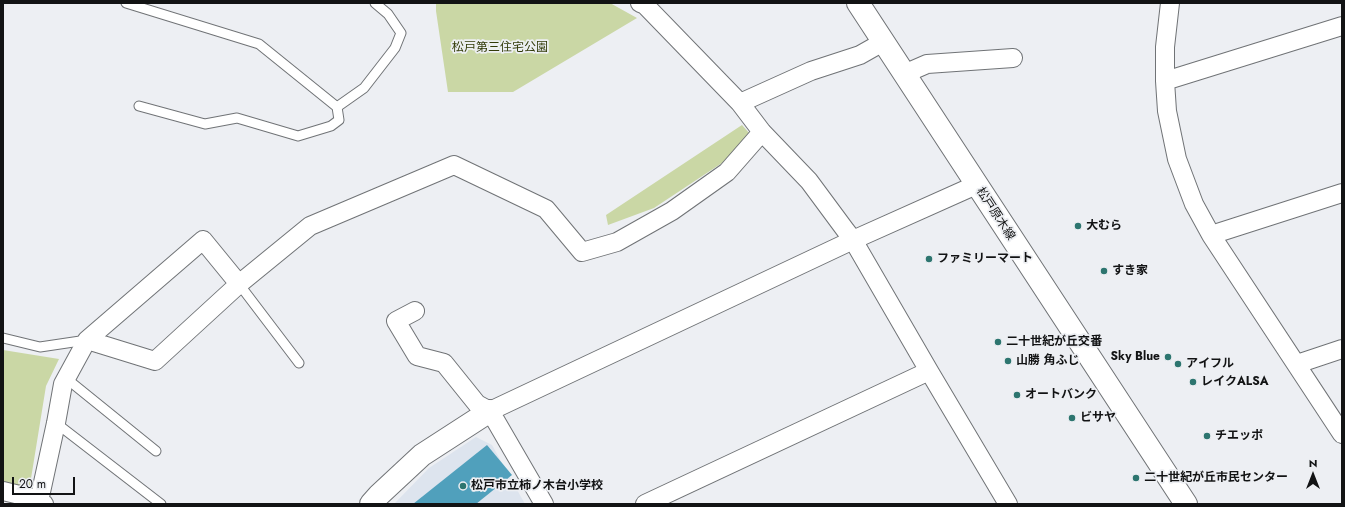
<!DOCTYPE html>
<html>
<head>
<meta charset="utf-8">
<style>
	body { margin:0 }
	#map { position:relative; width:1345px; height:507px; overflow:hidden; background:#edeff3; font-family:Jost,sans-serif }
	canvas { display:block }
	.frame { position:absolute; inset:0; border:4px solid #121314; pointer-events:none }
	.north { position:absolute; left:1293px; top:455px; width:40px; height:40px; -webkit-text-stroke:3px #edeff3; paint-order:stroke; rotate:0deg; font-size:11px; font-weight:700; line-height:16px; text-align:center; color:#121314 }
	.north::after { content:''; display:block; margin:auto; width:14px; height:18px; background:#121314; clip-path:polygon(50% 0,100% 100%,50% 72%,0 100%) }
	.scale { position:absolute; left:12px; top:477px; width:63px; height:18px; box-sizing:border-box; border:2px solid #121314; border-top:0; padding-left:5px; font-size:12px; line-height:14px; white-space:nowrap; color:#121314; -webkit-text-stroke:3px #edeff3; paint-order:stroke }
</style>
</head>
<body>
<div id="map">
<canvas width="1345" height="507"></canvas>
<div class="frame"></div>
<div class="north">N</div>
<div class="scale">20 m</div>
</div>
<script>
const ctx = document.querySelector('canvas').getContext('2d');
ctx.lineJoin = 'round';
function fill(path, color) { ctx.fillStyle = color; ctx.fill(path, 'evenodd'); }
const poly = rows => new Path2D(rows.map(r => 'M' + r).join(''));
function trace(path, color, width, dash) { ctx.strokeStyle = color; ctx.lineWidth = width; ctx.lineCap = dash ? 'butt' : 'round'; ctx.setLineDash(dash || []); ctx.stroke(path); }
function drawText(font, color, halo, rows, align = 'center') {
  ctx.font = font + ' Jost,"Noto Sans JP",sans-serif'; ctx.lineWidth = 3.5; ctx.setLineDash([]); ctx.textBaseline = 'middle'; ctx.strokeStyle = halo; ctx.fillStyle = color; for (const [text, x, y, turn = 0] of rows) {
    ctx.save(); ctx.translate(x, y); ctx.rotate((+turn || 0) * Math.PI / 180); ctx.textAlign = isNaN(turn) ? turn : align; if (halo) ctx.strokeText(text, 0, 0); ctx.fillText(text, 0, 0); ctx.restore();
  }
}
const built = poly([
	[476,437,492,445,525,504,394,504,429,468]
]);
const green = poly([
	[436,3,610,3,637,18,513,92,448,92,436,11],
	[742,125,750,134,731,157,654,208,608,225,606,215],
	[3,350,59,359,46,386,28,497,3,490]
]);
const water = poly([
	[487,445,512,475,476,504,413,504]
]);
const lane = poly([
	[126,3,259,44,337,107,339,120,331,126,298,136,237,118,205,124,139,106],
	[337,107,364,88,395,48,401,33,388,14,375,3],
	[239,284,299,363],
	[3,338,40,347,87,340],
	[67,379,156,451],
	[56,423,161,504]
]);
const street = poly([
	[640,3,645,5,740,103,762,132,809,181,846,231,853,240,929,371,1008,504],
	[1170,3,1165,47,1165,81,1167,111,1177,159,1194,204,1211,235,1342,434],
	[904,74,927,64,1013,58],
	[1165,81,1342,26],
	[740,103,811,71,860,55,883,42],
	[1211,235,1342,193],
	[415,311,396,321,417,356,444,363,477,404,490,411,544,504],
	[87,340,155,361,239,284],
	[1297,364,1342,349],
	[490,411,853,240,976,185],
	[3,491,28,497,44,504],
	[39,501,56,423,63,384,87,340,203,240,239,284,310,226,454,165,546,209,582,252,617,242,672,211,727,172,762,132],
	[645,504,929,371]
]);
const secondary = poly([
	[858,3,1186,504],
	[371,504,379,495,422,455,490,411]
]);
const markers = [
	[1078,226,4,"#2d756f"],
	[929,259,4,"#2d756f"],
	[1104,271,4,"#2d756f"],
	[998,342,4,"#2d756f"],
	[1168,357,4,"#2d756f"],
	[1008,361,4,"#2d756f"],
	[1178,364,4,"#2d756f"],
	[1193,382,4,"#2d756f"],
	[1017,395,4,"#2d756f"],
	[1072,418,4,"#2d756f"],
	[1207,436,4,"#2d756f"],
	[1136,478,4,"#2d756f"],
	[463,486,4,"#2d756f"]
];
const parkNames = [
	["松戸第三住宅公園",500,48]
];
const streetNames = [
	["松戸原木線",995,214,57]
];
const poiNames = [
	["大むら",1086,226],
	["ファミリーマート",937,259],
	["すき家",1112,271],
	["二十世紀が丘交番",1006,342],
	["Sky Blue",1160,357,"right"],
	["山勝 角ふじ",1016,361],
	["アイフル",1186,364],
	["レイクALSA",1201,382],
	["オートバンク",1025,395],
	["ビサヤ",1080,418],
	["チエッポ",1215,436],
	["二十世紀が丘市民センター",1144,478],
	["松戸市立柿ノ木台小学校",471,486]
];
fill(built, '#dde4ee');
fill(green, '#cad7a5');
fill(water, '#50a0bc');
trace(lane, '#707376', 11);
trace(street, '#707376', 20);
trace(secondary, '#707376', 24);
trace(lane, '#fff', 9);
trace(street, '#fff', 18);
trace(secondary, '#fff', 22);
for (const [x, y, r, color] of markers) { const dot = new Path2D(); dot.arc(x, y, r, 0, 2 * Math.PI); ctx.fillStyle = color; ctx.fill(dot); trace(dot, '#edeff3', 1.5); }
drawText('12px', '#323b09', '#edeff3', parkNames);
drawText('12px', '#121314', '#edeff3', streetNames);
drawText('bold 12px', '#121314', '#edeff3', poiNames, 'left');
</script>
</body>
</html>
